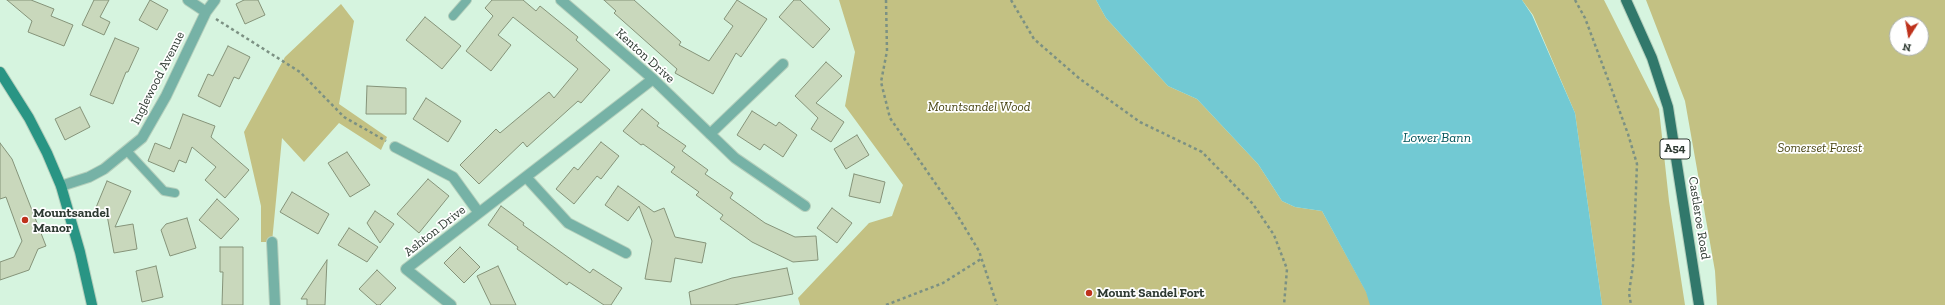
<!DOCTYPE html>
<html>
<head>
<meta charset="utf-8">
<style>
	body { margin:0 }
	#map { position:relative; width:1945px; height:305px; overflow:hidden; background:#d6f4df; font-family:"Zilla Slab",serif }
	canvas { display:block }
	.north { position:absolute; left:1889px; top:16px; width:40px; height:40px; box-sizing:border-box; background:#fff; border:1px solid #abb0ad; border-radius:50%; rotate:191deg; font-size:11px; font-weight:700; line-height:16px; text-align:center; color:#2e3a32 }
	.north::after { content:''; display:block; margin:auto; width:14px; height:18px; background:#be321c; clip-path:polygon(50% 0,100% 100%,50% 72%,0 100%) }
</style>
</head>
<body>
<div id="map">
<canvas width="1945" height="305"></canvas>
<div class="north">N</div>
</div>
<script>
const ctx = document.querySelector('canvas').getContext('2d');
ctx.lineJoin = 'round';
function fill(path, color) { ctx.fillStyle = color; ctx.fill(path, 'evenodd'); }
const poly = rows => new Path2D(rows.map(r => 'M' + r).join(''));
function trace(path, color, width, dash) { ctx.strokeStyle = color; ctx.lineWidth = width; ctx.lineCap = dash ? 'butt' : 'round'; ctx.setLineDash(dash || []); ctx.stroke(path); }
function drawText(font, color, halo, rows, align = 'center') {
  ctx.font = font + ' "Zilla Slab",serif'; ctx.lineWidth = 3.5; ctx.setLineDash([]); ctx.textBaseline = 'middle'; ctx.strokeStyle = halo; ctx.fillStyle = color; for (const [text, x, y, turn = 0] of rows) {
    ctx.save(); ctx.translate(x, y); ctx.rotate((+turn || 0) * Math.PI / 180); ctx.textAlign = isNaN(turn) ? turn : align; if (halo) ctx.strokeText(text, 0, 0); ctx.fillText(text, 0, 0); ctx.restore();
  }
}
const green = poly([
	[839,0,1096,0,1106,18,1168,86,1197,99,1258,164,1282,201,1295,207,1322,211,1368,295,1371,305,800,305,798,298,869,223,892,216,903,185,845,106,855,52],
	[1522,0,1604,0,1659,109,1669,201,1685,305,1602,305,1575,113,1533,15],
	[1646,0,1945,0,1945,305,1717,305,1715,271,1685,101],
	[1897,24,1921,24,1921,48,1897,48],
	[341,4,354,21,339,104,387,137,381,150,339,123,304,162,282,138,272,242,261,242,261,206,244,132,285,57]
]);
const water = poly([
	[1096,0,1522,0,1532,15,1575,113,1602,305,1370,305,1366,292,1322,211,1295,207,1282,201,1258,164,1197,99,1168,86,1106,18]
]);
const building = poly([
	[7,0,31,0,54,9,51,16,73,25,64,46,28,32,32,21,7,0],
	[94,0,109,0,100,17,110,22,104,35,82,25,94,0],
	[150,0,168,10,157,30,139,20,150,0],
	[244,0,258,0,265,15,245,24,236,4,244,0],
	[492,0,523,0,536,11,540,6,578,37,576,40,610,70,581,103,578,101,527,147,523,142,479,184,460,165,496,129,500,133,549,92,554,98,578,69,513,17,498,35,511,45,491,71,466,51,493,16,485,8,492,0],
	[604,0,634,0,681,42,679,45,709,61,733,26,724,19,737,0,767,19,741,57,736,53,713,94,675,73,677,69,614,13,616,11,604,0],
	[794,0,800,0,830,29,813,48,779,17,794,0],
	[425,17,461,46,442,69,406,40,425,17],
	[115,38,139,48,128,72,126,72,113,104,90,95,115,38],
	[228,46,250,57,239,79,234,77,220,107,198,96,208,74,213,76,228,46],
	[826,62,842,76,816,103,844,122,831,142,811,129,818,118,795,96,826,62],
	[367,86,406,88,406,114,366,114,367,86],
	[426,98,461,121,448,142,413,119,426,98],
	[80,107,90,127,65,140,55,119,80,107],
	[642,109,659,123,657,126,686,146,682,151,708,170,705,174,733,193,730,198,765,223,795,237,816,236,818,260,793,262,752,242,720,219,723,215,696,195,699,192,671,172,675,167,643,144,641,145,623,131,642,109],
	[752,111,776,126,779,122,797,135,783,157,764,144,760,150,737,135,752,111],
	[183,114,215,126,211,137,249,170,225,198,205,180,216,167,192,147,186,163,179,160,174,172,148,161,155,143,170,149,183,114],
	[857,135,869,155,846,169,834,149,857,135],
	[601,142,619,156,601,179,597,176,574,204,556,189,574,167,578,170,601,142],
	[0,143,12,159,46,246,38,249,29,270,0,280,0,262,14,257,22,241,6,197,0,199,0,143],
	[347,152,370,185,350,197,328,163,347,152],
	[854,174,885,182,880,203,849,196,854,174],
	[428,179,449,196,419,233,397,214,428,179],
	[107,181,131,191,115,227,133,224,137,249,114,253,107,215,95,210,107,181],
	[618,186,654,212,664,208,675,237,706,243,702,263,675,258,671,282,645,279,652,241,639,206,628,221,605,205,618,186],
	[292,192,329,214,318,234,280,212,292,192],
	[217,199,239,219,221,239,199,220,217,199],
	[501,206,524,223,523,225,590,273,593,269,622,288,611,305,604,305,569,282,567,285,517,249,518,247,488,225,501,206],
	[832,208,852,223,837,243,817,228,832,208],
	[375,211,394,224,380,243,367,223,375,211],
	[187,218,196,248,170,256,161,230,166,224,187,218],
	[349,228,378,247,367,262,338,245,349,228],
	[220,247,243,247,243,305,222,305,223,272,220,272,220,247],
	[460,247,480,267,464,283,444,263,460,247],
	[327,260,325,305,307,305,307,299,301,299,327,260],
	[156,266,163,297,142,302,136,271,156,266],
	[498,266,516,305,491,305,477,276,498,266],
	[787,268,793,294,734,305,691,305,689,292,732,278,787,268],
	[377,270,396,288,380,305,377,305,359,289,377,270]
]);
const path = poly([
	[886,0,887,51,881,82,890,118,956,213,979,251,997,305],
	[1011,0,1034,39,1080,79,1140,122,1202,152,1253,204,1274,235,1287,269,1284,305],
	[1575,0,1585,18,1609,82,1628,134,1637,164,1633,265,1629,293,1631,305],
	[216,19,300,72,344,117,386,141],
	[886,305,943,283,981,259]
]);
const lane = poly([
	[453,16,467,0],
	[127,151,164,191,175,193]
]);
const street = poly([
	[188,0,206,12],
	[561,0,653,79,735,158,805,206],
	[710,134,783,64],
	[395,147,453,177,479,213],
	[526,177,568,223,626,253],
	[61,186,89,177,104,169,142,138,166,96,206,12,215,0],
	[272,242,275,305],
	[451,305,406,269,653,79]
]);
const secondary = poly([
	[0,72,29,118,47,153,61,186,80,252,92,305]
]);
const primary = poly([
	[1626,0,1652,58,1668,107,1699,305]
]);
const markers = [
	[25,220,4,"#be321c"],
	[1089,293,4,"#be321c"]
];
const shields = [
	[1675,149,30]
];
const shieldNames = [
	["A54",1675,149]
];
const streetNames = [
	["Kenton Drive",645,56,42],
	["Inglewood Avenue",158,78,-63],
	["Castleroe Road",1699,218,81],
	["Ashton Drive",435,231,-38]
];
const parkNames = [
	["Mountsandel Wood",979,107],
	["Somerset Forest",1820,148]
];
const poiNames = [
	["Mountsandel",33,213],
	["Manor",33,228],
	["Mount Sandel Fort",1097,293]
];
const waterNames = [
	["Lower Bann",1437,138]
];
fill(green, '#c3c183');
fill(water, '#72c9d3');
fill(building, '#c9d8bc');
trace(building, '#859379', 1);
trace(lane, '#b4cfbc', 10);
trace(street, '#b4cfbc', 12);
trace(secondary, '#b4cfbc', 12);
trace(primary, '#b4cfbc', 12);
trace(path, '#7c9183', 2.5, [3, 3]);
trace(lane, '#76b2a6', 8);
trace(street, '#76b2a6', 10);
trace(secondary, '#299584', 10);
trace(primary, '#31786b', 10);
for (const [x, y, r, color] of markers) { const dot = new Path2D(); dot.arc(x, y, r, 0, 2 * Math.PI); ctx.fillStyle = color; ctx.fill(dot); trace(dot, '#fff', 1.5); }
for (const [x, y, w] of shields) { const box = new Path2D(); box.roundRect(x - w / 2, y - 10, w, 20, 3); ctx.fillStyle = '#fff'; ctx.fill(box); trace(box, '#2e3a32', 1); }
drawText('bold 12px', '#2e3a32', null, shieldNames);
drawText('13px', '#2e3a32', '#fff', streetNames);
drawText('italic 13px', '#494614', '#fff', parkNames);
drawText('bold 13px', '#2e3a32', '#fff', poiNames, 'left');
drawText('italic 14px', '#00545a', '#fff', waterNames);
</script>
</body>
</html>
